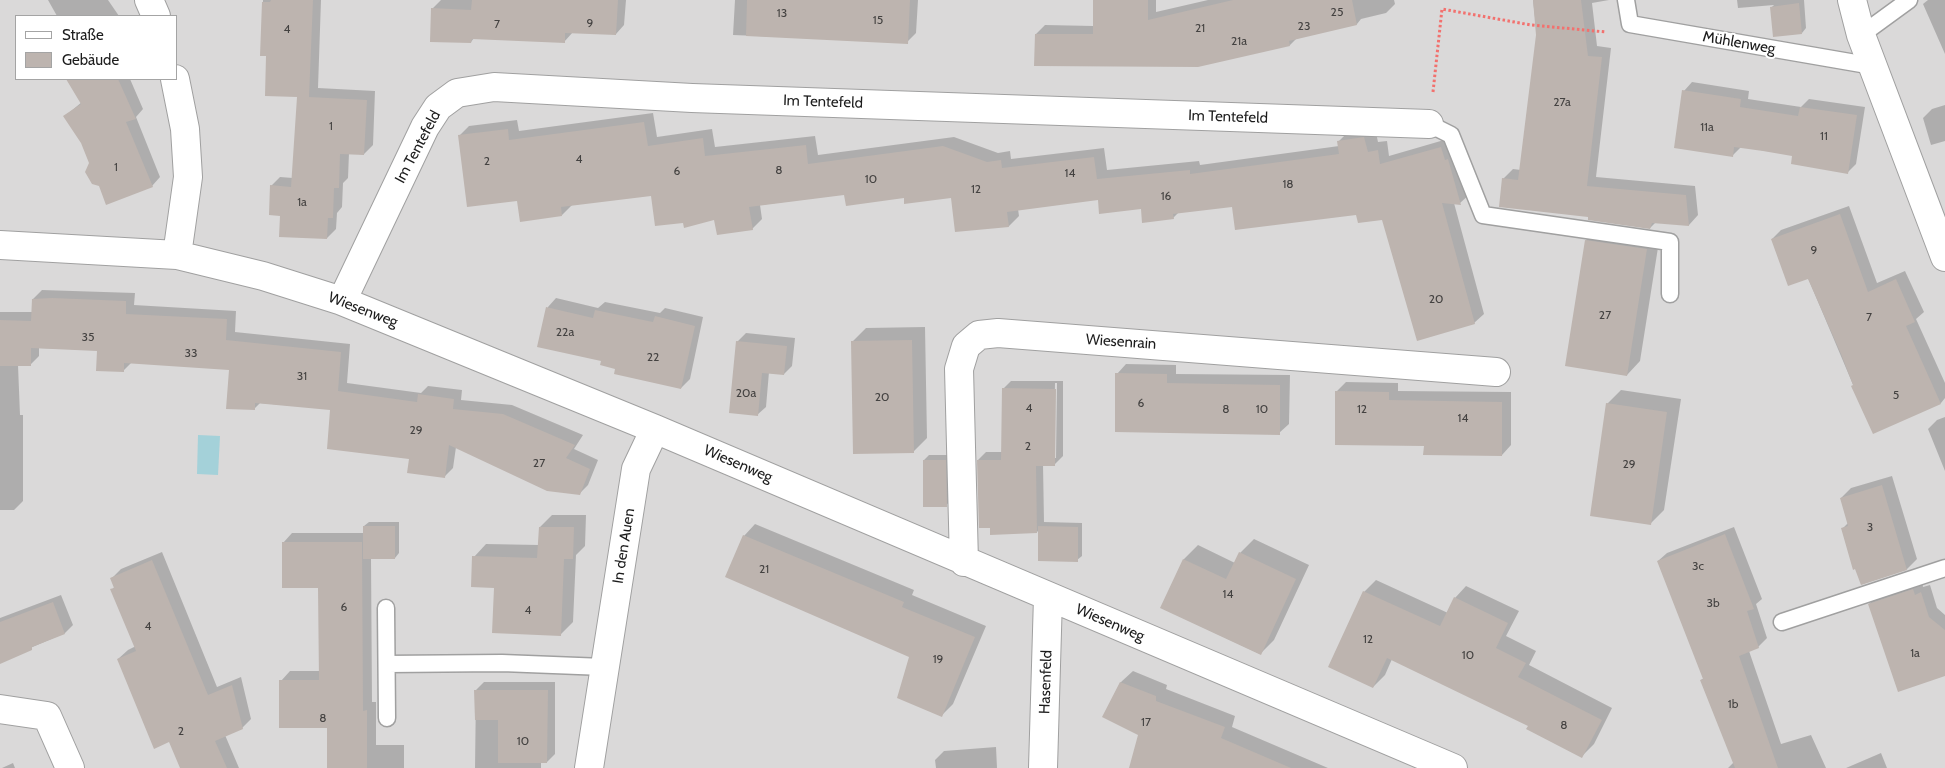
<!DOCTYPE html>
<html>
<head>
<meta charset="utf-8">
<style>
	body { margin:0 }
	#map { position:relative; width:1945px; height:768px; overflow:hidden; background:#ede8e2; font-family:Cabin,sans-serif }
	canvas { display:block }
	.legend { position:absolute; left:15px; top:15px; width:162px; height:65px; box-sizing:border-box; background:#fff; border:1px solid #a4a4a4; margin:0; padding:6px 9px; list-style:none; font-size:15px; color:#1c1c1c }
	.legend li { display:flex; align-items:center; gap:10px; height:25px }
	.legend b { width:25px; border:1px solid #a4a4a4 }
</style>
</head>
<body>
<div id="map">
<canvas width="1945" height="768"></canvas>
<ul class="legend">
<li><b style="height:6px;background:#fff"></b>Straße</li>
<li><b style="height:14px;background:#bdb4af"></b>Gebäude</li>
</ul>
</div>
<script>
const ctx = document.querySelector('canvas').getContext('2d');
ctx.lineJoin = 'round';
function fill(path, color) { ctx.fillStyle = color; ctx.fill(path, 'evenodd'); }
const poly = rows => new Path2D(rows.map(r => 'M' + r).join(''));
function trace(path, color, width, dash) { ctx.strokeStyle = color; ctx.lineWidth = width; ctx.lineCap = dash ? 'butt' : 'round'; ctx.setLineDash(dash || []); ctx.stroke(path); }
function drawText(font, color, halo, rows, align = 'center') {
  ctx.font = font + ' Cabin,sans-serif'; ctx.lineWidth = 4; ctx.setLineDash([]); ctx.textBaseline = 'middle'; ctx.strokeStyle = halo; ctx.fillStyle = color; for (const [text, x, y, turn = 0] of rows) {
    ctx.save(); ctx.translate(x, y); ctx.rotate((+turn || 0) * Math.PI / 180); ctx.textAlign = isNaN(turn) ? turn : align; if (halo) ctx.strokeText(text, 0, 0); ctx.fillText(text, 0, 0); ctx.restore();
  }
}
const residential = poly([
	[0,0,1945,0,1945,768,0,768],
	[16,16,176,16,176,79,16,79]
]);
const water = poly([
	[198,435,220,436,218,475,197,474]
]);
const shadow = poly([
	[48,0,108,0,119,16,57,16],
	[263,0,321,0,318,88,375,91,373,145,364,154,349,153,348,178,343,183,342,207,337,213,336,229,327,238,281,214,271,186,280,177,293,178,298,96,267,55,262,55],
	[441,0,626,0,624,25,616,34,573,32,564,42,474,38,471,42,432,9],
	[735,0,918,0,916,33,907,42,733,35],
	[1094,0,1156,0,1156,12,1208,0,1394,0,1395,4,1386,13,1361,19,1357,24,1297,38,1290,45,1036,34,1045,25,1094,26],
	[1533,0,1609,0,1592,3,1597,46,1611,48,1596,177,1695,186,1698,215,1689,225,1656,222,1650,228,1590,216,1503,179,1513,169,1521,170,1537,35],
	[1737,0,1804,0,1806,28,1802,33,1772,7,1774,5,1738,8],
	[1928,0,1945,0,1945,54,1923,4],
	[67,79,130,79,143,109,136,117,160,177,152,186,90,163,82,143,65,116,82,102],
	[1692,82,1749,91,1748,99,1801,107,1809,99,1865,107,1856,164,1848,172,1793,155,1741,147,1732,156,1684,91],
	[1945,105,1945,141,1931,145,1923,118,1932,109],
	[653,113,657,137,712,129,715,147,815,136,818,155,954,137,998,153,1010,151,1011,159,1104,148,1107,170,1199,161,1200,165,1339,146,1338,142,1348,132,1375,128,1378,142,1387,141,1389,156,1451,138,1470,194,1460,203,1454,203,1484,314,1474,323,1383,218,1358,213,1233,206,1179,212,1173,218,1142,207,1099,199,1018,209,1019,216,1009,226,956,231,952,197,845,194,760,205,762,219,752,229,715,219,684,221,652,194,572,205,562,215,518,200,460,135,469,126,517,120,519,131],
	[1849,206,1877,283,1905,271,1924,312,1916,319,1945,383,1945,398,1941,403,1873,432,1808,278,1772,239,1781,230],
	[1600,226,1660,235,1640,361,1627,375,1586,240],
	[42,290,135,293,134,305,236,311,235,332,350,344,347,383,421,393,428,386,462,390,461,400,512,405,583,435,574,449,598,460,588,485,579,494,456,447,453,468,444,477,331,409,260,403,254,409,230,369,132,362,123,371,98,350,39,348,39,356,30,365,18,365,20,415,23,415,23,501,14,510,0,510,0,312,33,312,33,299],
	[556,298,598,308,605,302,660,313,665,308,703,317,690,379,681,388,616,368,602,360,538,346,548,307],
	[925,327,927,438,913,452,852,342,866,328],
	[746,333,795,338,792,366,784,374,769,372,766,407,757,415,737,342],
	[1126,364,1176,365,1176,374,1290,375,1289,424,1279,433,1117,374],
	[1011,381,1063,381,1063,456,1055,464,1043,464,1044,522,1082,523,1082,556,1077,560,1039,530,1037,532,978,460,986,452,1002,452,1003,389],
	[1055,383,1057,383,1056,458,1054,458],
	[1346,382,1398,383,1398,391,1511,392,1511,445,1502,455,1425,445,1336,392],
	[1621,390,1681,399,1664,510,1650,524,1607,404],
	[1945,417,1945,471,1928,429,1937,420],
	[929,455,950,455,951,501,946,505,924,460],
	[1892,476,1917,559,1907,569,1862,584,1842,529,1849,522,1841,498,1851,488],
	[552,515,586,515,585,546,576,555,573,622,561,634,495,587,474,557,486,544,539,545,540,527],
	[369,522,399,522,399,553,395,558,371,557,372,702,376,702,376,745,404,745,404,768,328,768,328,727,281,681,290,671,320,671,319,587,283,543,292,533,364,533,364,526],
	[755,524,914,590,912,595,986,626,953,704,942,715,911,656,744,536],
	[1734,527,1762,599,1756,604,1767,638,1758,647,1749,651,1781,744,1811,735,1826,768,1728,768,1734,762,1701,680,1704,678,1658,561,1667,553],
	[1254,539,1309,565,1274,640,1260,654,1162,608,1184,559,1198,545,1235,563,1240,553],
	[162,552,217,687,241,677,251,719,242,728,225,735,239,768,181,768,170,741,118,659,128,650,136,646,112,590,115,586,112,578,121,569],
	[1376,580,1448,613,1455,598,1466,586,1519,611,1506,636,1536,651,1529,665,1612,708,1594,744,1582,756,1530,725,1392,659,1385,675,1373,687,1364,592],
	[1922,581,1923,587,1930,585,1937,608,1945,615,1945,675,1869,604,1878,596],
	[61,595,73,625,65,633,0,661,0,618],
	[1133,671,1167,685,1166,689,1235,716,1232,727,1328,768,1131,768,1140,734,1104,716,1121,682],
	[484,682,555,682,555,754,547,762,541,762,541,768,475,768,476,690],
	[996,747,997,768,936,768,935,760,944,751],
	[1881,753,1887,768,1846,768],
	[13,763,15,768,2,768]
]);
const building = poly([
	[271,0,313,0,309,97,367,100,364,155,340,154,339,188,334,188,333,218,328,218,327,239,279,237,280,216,269,215,270,185,291,187,297,97,265,96,266,56,260,56,262,2,270,2],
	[472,0,618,0,616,35,565,33,565,43,472,39,471,43,430,42,431,8,471,10],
	[747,0,910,0,908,44,746,36],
	[1093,0,1148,0,1148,20,1233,0,1352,0,1357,25,1289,41,1290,46,1198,67,1034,66,1035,34,1093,34],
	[1533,0,1581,0,1588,56,1602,57,1587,186,1686,195,1689,226,1652,223,1650,229,1588,220,1588,217,1499,207,1502,178,1518,180,1536,35],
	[1799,3,1802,34,1773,37,1770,7],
	[66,79,118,79,136,119,126,122,153,187,106,205,99,186,92,184,85,172,89,163,81,143,63,116,81,104],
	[1682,90,1741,99,1740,107,1798,116,1800,107,1857,115,1848,174,1791,164,1792,156,1763,151,1734,147,1733,157,1674,148],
	[644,122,648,146,703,138,705,156,806,145,808,164,943,146,987,162,1001,160,1002,168,1094,157,1097,179,1190,170,1190,174,1339,154,1337,141,1364,137,1368,152,1378,150,1380,164,1441,147,1445,160,1448,159,1461,205,1442,203,1475,324,1417,341,1382,220,1358,223,1356,215,1235,230,1232,207,1173,214,1174,219,1142,223,1141,209,1099,214,1098,200,1007,212,1009,227,955,232,951,198,904,204,904,198,846,206,844,195,749,207,753,230,717,235,714,220,684,228,683,223,655,226,651,196,561,207,562,216,520,222,517,201,467,207,458,135,508,129,509,140],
	[1840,214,1868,292,1896,279,1915,322,1906,326,1941,404,1873,434,1851,386,1853,385,1841,354,1808,279,1788,286,1771,239],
	[1585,240,1647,249,1627,376,1565,366],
	[52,298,126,301,126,314,227,319,226,340,341,352,338,391,417,402,418,394,454,399,453,409,503,414,575,445,566,458,590,469,580,495,547,491,449,445,445,478,407,473,409,459,327,449,330,410,255,403,255,410,226,409,229,370,124,363,124,372,96,371,97,351,31,348,31,366,0,366,0,320,31,321,32,299],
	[546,307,593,318,595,310,653,322,655,316,695,326,681,389,614,374,615,369,600,365,601,361,537,347],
	[912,340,914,453,853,454,851,341],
	[736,341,787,346,784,375,762,373,758,416,729,413],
	[1115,373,1167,374,1167,383,1280,385,1280,435,1115,432],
	[1002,388,1056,389,1055,466,1036,466,1037,533,990,535,990,528,979,528,977,460,1001,460],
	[1335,391,1389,392,1389,400,1502,402,1502,456,1423,455,1424,446,1335,445],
	[1606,403,1667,412,1651,525,1590,516],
	[923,460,946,460,947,507,923,507],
	[1882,485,1907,570,1861,585,1855,569,1853,570,1841,528,1848,526,1840,498],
	[363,526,395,526,395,559,363,559],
	[1038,526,1078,527,1078,562,1038,561],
	[539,527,574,527,573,559,564,559,561,636,492,633,494,588,471,587,472,556,537,558],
	[1725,534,1754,609,1747,611,1759,648,1739,656,1778,768,1735,768,1700,680,1703,679,1657,561],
	[743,535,904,602,902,607,975,637,942,717,897,698,909,657,725,577],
	[282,542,362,542,363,711,367,710,367,768,327,768,327,728,279,728,279,680,319,680,318,588,282,588],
	[1239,552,1296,579,1261,655,1160,608,1183,559,1226,579],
	[152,560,208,695,232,685,243,729,215,741,227,768,180,768,169,742,154,749,117,659,136,651,110,589,114,588,110,578],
	[1913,589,1915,595,1921,592,1929,617,1945,630,1945,676,1898,692,1868,604],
	[1363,591,1440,626,1454,597,1508,623,1496,648,1526,663,1518,677,1602,720,1582,758,1526,729,1528,726,1387,658,1373,688,1328,667],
	[53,602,65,634,32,647,32,650,0,664,0,622],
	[1120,682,1156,696,1156,701,1225,727,1221,738,1291,768,1129,768,1138,735,1102,717],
	[474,690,548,690,547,763,498,763,498,720,475,720]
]);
const path = poly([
	[1433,92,1442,9,1531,25,1606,32]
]);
const service = poly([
	[1626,0,1630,24,1873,66],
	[1861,35,1909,0],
	[1429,124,1451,135,1483,215,1670,242,1670,294],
	[386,608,387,718],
	[1782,622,1945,568],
	[387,664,502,663,604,667]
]);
const minor = poly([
	[149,0,156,16],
	[1852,0,1861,35,1945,257],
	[175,79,185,129,188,177,177,255],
	[0,245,177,255,263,276,342,301,655,429,1453,768],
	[342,301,425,127,438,107,457,93,494,87,692,98,1429,124],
	[964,562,959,369,966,346,979,335,998,333,1496,372],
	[0,709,47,716,70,768],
	[589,768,636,469,655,429],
	[1043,768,1048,597]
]);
const numberNames = [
	["25",1337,12],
	["13",782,13],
	["15",878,20],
	["9",590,23],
	["7",497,24],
	["23",1304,26],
	["21",1200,28],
	["4",287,29],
	["21a",1239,41],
	["27a",1562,102],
	["1",331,126],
	["11a",1707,127],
	["11",1824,136],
	["4",579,159],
	["2",487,161],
	["1",116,167],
	["8",779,170],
	["6",677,171],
	["14",1070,173],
	["10",871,179],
	["18",1288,184],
	["12",976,189],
	["16",1166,196],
	["1a",302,202],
	["9",1814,250],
	["20",1436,299],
	["27",1605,315],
	["7",1869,317],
	["22a",565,332],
	["35",88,337],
	["33",191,353],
	["22",653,357],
	["31",302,376],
	["20a",746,393],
	["5",1896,395],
	["20",882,397],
	["6",1141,403],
	["4",1029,408],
	["8",1226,409],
	["10",1262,409],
	["12",1362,409],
	["14",1463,418],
	["29",416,430],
	["2",1028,446],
	["27",539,463],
	["29",1629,464],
	["3",1870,527],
	["3c",1698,566],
	["21",764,569],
	["14",1228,594],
	["3b",1713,603],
	["6",344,607],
	["4",528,610],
	["4",148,626],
	["12",1368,639],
	["1a",1915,653],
	["10",1468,655],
	["19",938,659],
	["1b",1733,704],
	["8",323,718],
	["17",1146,722],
	["8",1564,725],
	["2",181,731],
	["10",523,741]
];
const streetNames = [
	["Mühlenweg",1739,43,10],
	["Im Tentefeld",823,102,2],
	["Im Tentefeld",1228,117,2],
	["Im Tentefeld",418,147,-62],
	["Wiesenweg",363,310,21],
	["Wiesenrain",1121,342,4],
	["Wiesenweg",738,464,23],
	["In den Auen",624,546,-81],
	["Wiesenweg",1110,623,23],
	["Hasenfeld",1046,682,-88]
];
fill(residential, '#dad9d9');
fill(water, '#a4d1d9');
fill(shadow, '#0003');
fill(building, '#bdb4af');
trace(service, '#a0a0a0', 19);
trace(minor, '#a0a0a0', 30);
trace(path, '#f2716e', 3, [2.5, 2.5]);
trace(service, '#fff', 16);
trace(minor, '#fff', 28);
drawText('12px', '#444241', null, numberNames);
drawText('15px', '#1c1c1c', '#fff', streetNames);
</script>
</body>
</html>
